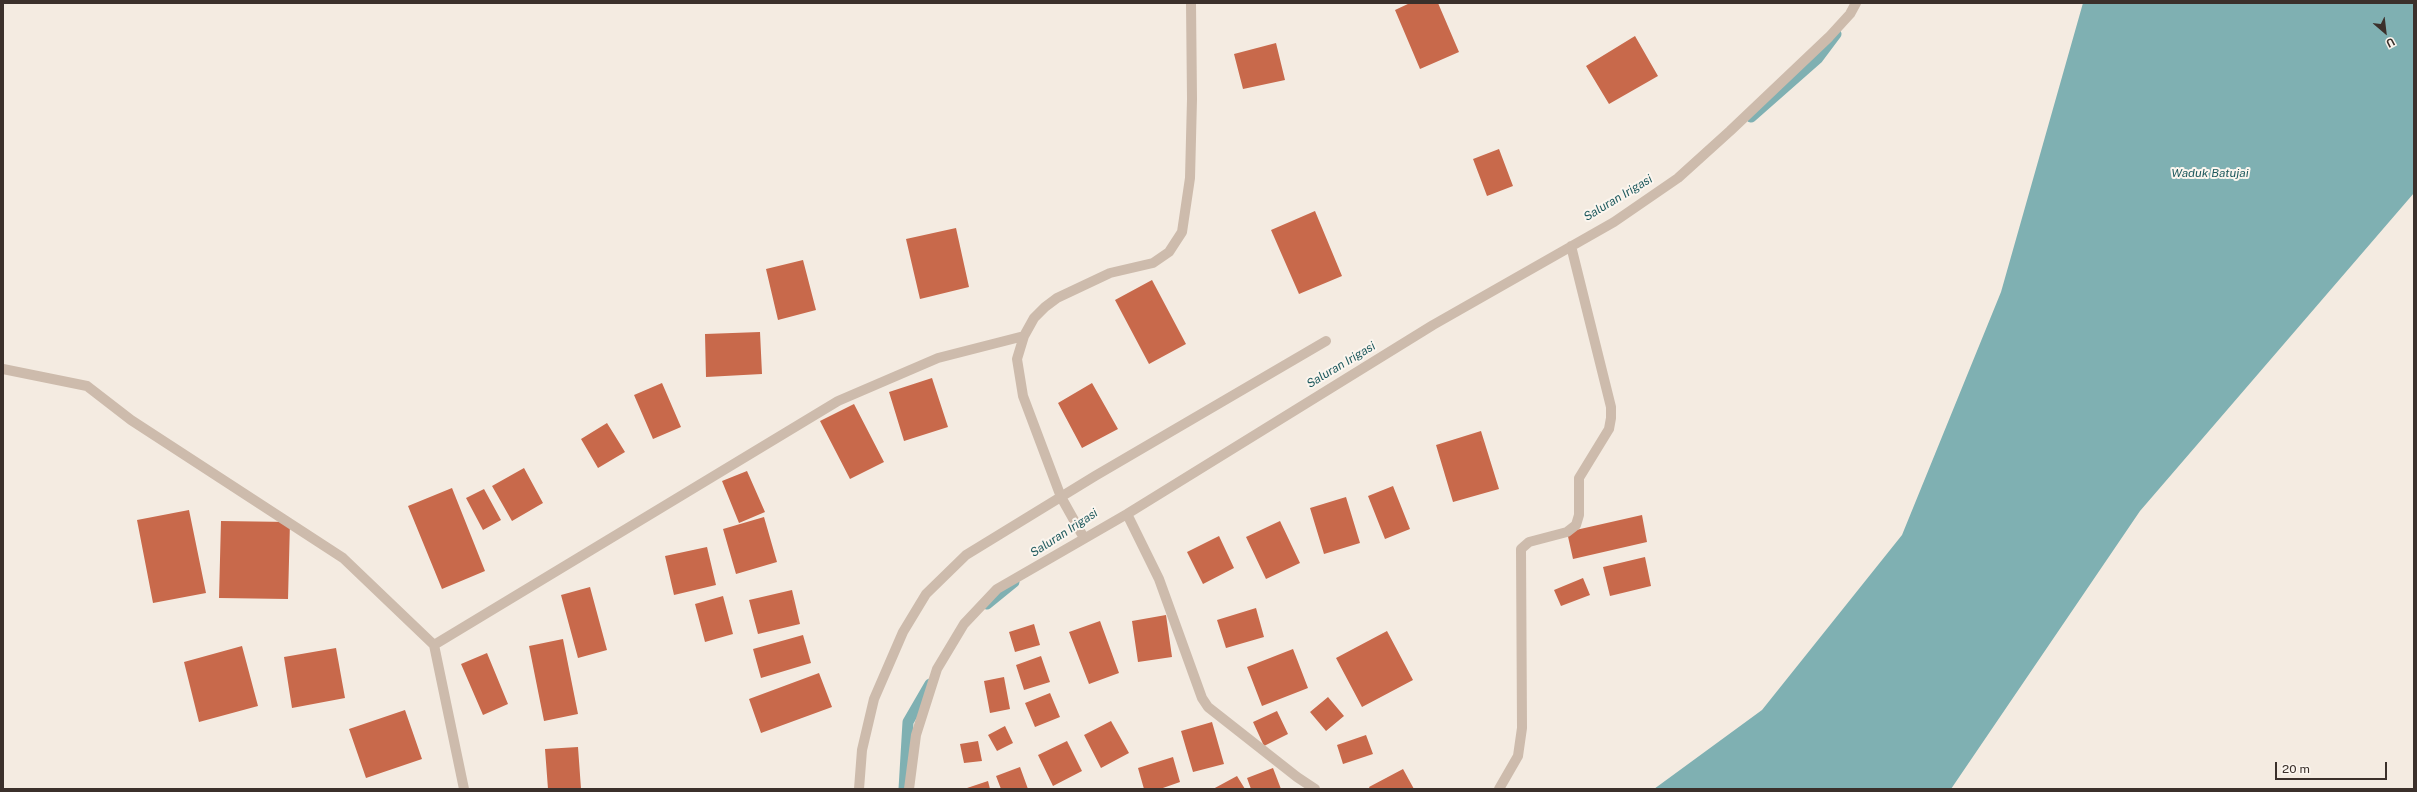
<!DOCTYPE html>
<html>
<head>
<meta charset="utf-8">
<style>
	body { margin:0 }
	#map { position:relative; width:2417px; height:792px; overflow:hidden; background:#f4ebe1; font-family:"Public Sans",sans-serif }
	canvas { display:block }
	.frame { position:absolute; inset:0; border:4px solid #3b302b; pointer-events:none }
	.north { position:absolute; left:2365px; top:12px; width:40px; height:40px; -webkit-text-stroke:3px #fbf5ee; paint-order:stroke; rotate:152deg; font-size:11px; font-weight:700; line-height:16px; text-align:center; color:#3b302b }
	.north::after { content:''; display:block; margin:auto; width:14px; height:18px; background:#3b302b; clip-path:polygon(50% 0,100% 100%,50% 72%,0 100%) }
	.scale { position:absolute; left:2275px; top:762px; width:112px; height:18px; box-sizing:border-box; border:2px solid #3b302b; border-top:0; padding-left:5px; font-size:12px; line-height:14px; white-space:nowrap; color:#3b302b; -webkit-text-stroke:3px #fbf5ee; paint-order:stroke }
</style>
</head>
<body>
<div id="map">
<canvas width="2417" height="792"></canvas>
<div class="frame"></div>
<div class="north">U</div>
<div class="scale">20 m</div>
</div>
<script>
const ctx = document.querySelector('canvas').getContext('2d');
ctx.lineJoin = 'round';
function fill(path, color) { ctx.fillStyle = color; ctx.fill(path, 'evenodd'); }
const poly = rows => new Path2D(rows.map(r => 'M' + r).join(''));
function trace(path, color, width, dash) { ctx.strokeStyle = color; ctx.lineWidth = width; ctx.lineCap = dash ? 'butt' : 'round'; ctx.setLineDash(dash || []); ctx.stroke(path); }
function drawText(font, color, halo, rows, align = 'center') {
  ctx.font = font + ' "Public Sans",sans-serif'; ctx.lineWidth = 4; ctx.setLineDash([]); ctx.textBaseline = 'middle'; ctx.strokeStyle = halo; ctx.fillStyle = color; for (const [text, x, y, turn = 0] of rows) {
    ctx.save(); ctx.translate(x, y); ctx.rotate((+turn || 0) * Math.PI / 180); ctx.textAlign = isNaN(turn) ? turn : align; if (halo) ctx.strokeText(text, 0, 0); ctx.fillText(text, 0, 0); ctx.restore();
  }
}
const water = poly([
	[2083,3,2414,3,2414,193,2140,511,1951,789,1654,789,1762,710,1902,535,2001,292]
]);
const stream = poly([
	[1751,117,1818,58,1836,34],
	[987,604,1014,582],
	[904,789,908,722,930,684]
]);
const building = poly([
	[1410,3,1438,3,1459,52,1420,69,1395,10],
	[1635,36,1658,76,1609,104,1586,66],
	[1276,43,1285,80,1243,89,1234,54],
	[1499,149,1513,186,1487,196,1473,159],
	[1315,211,1342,276,1299,294,1271,230],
	[956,228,969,287,920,299,906,239],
	[803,260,816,310,778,320,766,269],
	[1152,280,1186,344,1149,364,1115,300],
	[760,332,762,374,706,377,705,334],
	[932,378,948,427,904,441,889,392],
	[662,383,681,427,653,439,634,395],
	[1092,383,1118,429,1082,448,1058,403],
	[854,404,884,462,850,479,820,421],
	[607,423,625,452,598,468,581,439],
	[1481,431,1499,489,1453,502,1436,445],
	[524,468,543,503,512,521,492,486],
	[747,471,765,512,739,523,722,481],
	[1393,486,1410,529,1385,539,1368,496],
	[452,488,485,571,442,589,408,506],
	[484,489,501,520,483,530,466,498],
	[1346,497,1360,543,1324,554,1310,508],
	[189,510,206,593,153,603,137,520],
	[1642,515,1647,542,1573,559,1567,532],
	[764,517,777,562,736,574,723,529],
	[221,521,290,522,288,599,219,598],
	[1280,521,1300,563,1266,579,1246,537],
	[1219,536,1234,568,1203,584,1187,552],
	[707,547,716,585,674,595,665,556],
	[1645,557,1651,586,1610,596,1603,567],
	[1583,578,1590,595,1561,606,1554,590],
	[590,587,607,650,578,658,561,595],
	[792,590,800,624,758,634,749,600],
	[723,596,733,634,705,642,695,604],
	[1256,608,1264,637,1226,648,1217,620],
	[1166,615,1172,657,1138,662,1132,621],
	[1100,621,1119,673,1089,684,1069,632],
	[1034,624,1040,645,1015,652,1009,632],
	[1387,631,1413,680,1362,707,1336,658],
	[803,635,811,663,761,678,753,649],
	[563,639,578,714,544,721,529,646],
	[242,646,258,706,199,722,184,662],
	[336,648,345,698,292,708,284,657],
	[1293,649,1308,688,1262,706,1247,667],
	[487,653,508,704,483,715,461,664],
	[1041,656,1050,682,1024,690,1016,665],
	[819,673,832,707,761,733,749,699],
	[1004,677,1010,709,990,713,984,681],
	[1050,693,1060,717,1035,727,1025,703],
	[1328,697,1344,716,1326,731,1310,712],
	[405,710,422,759,366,778,349,729],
	[1277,711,1288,734,1264,746,1253,722],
	[1111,721,1129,753,1101,768,1084,735],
	[1212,722,1224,764,1193,772,1181,731],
	[1005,726,1013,743,997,751,988,735],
	[1366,735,1373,754,1343,764,1337,745],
	[978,741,982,761,964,763,960,744],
	[1067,741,1082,771,1053,786,1038,755],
	[578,747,581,789,548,789,545,749],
	[1173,757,1180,782,1160,789,1144,789,1138,768],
	[1020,767,1028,789,1001,789,996,776],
	[1273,768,1281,789,1251,789,1247,778],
	[1403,769,1414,789,1370,789,1369,787],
	[1237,776,1245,789,1213,789],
	[988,781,990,789,967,789,967,788]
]);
const minor = poly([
	[3,369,87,386,131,420,343,558,434,645,838,401,938,358,1024,336],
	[1127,514,1159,579,1202,698,1208,707,1297,777,1315,789],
	[1084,538,1061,497,1023,396,1017,359,1024,336,1034,318,1045,307,1057,298,1110,273,1153,263,1169,252,1182,232,1190,178,1192,99,1191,3],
	[434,645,464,789],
	[859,789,862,750,874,699,903,632,926,594,966,555,1095,476,1326,341],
	[909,789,916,735,937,669,964,624,997,589,1127,514,1433,325,1614,222,1678,178,1730,131,1829,37,1850,14,1856,3],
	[1499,789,1518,756,1522,728,1521,549,1529,542,1567,532,1576,525,1579,515,1579,478,1609,429,1611,418,1611,407,1571,246]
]);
const waterNames = [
	["Waduk Batujai",2210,173],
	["Saluran Irigasi",1618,198,-31],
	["Saluran Irigasi",1341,365,-31],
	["Saluran Irigasi",1064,533,-33]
];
fill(water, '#7fb0b2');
trace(stream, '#7fb0b2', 11);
fill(building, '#c8694b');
trace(minor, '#cdbbac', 10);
drawText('italic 12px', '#1f5a5e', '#fbf5ee', waterNames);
</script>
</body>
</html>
